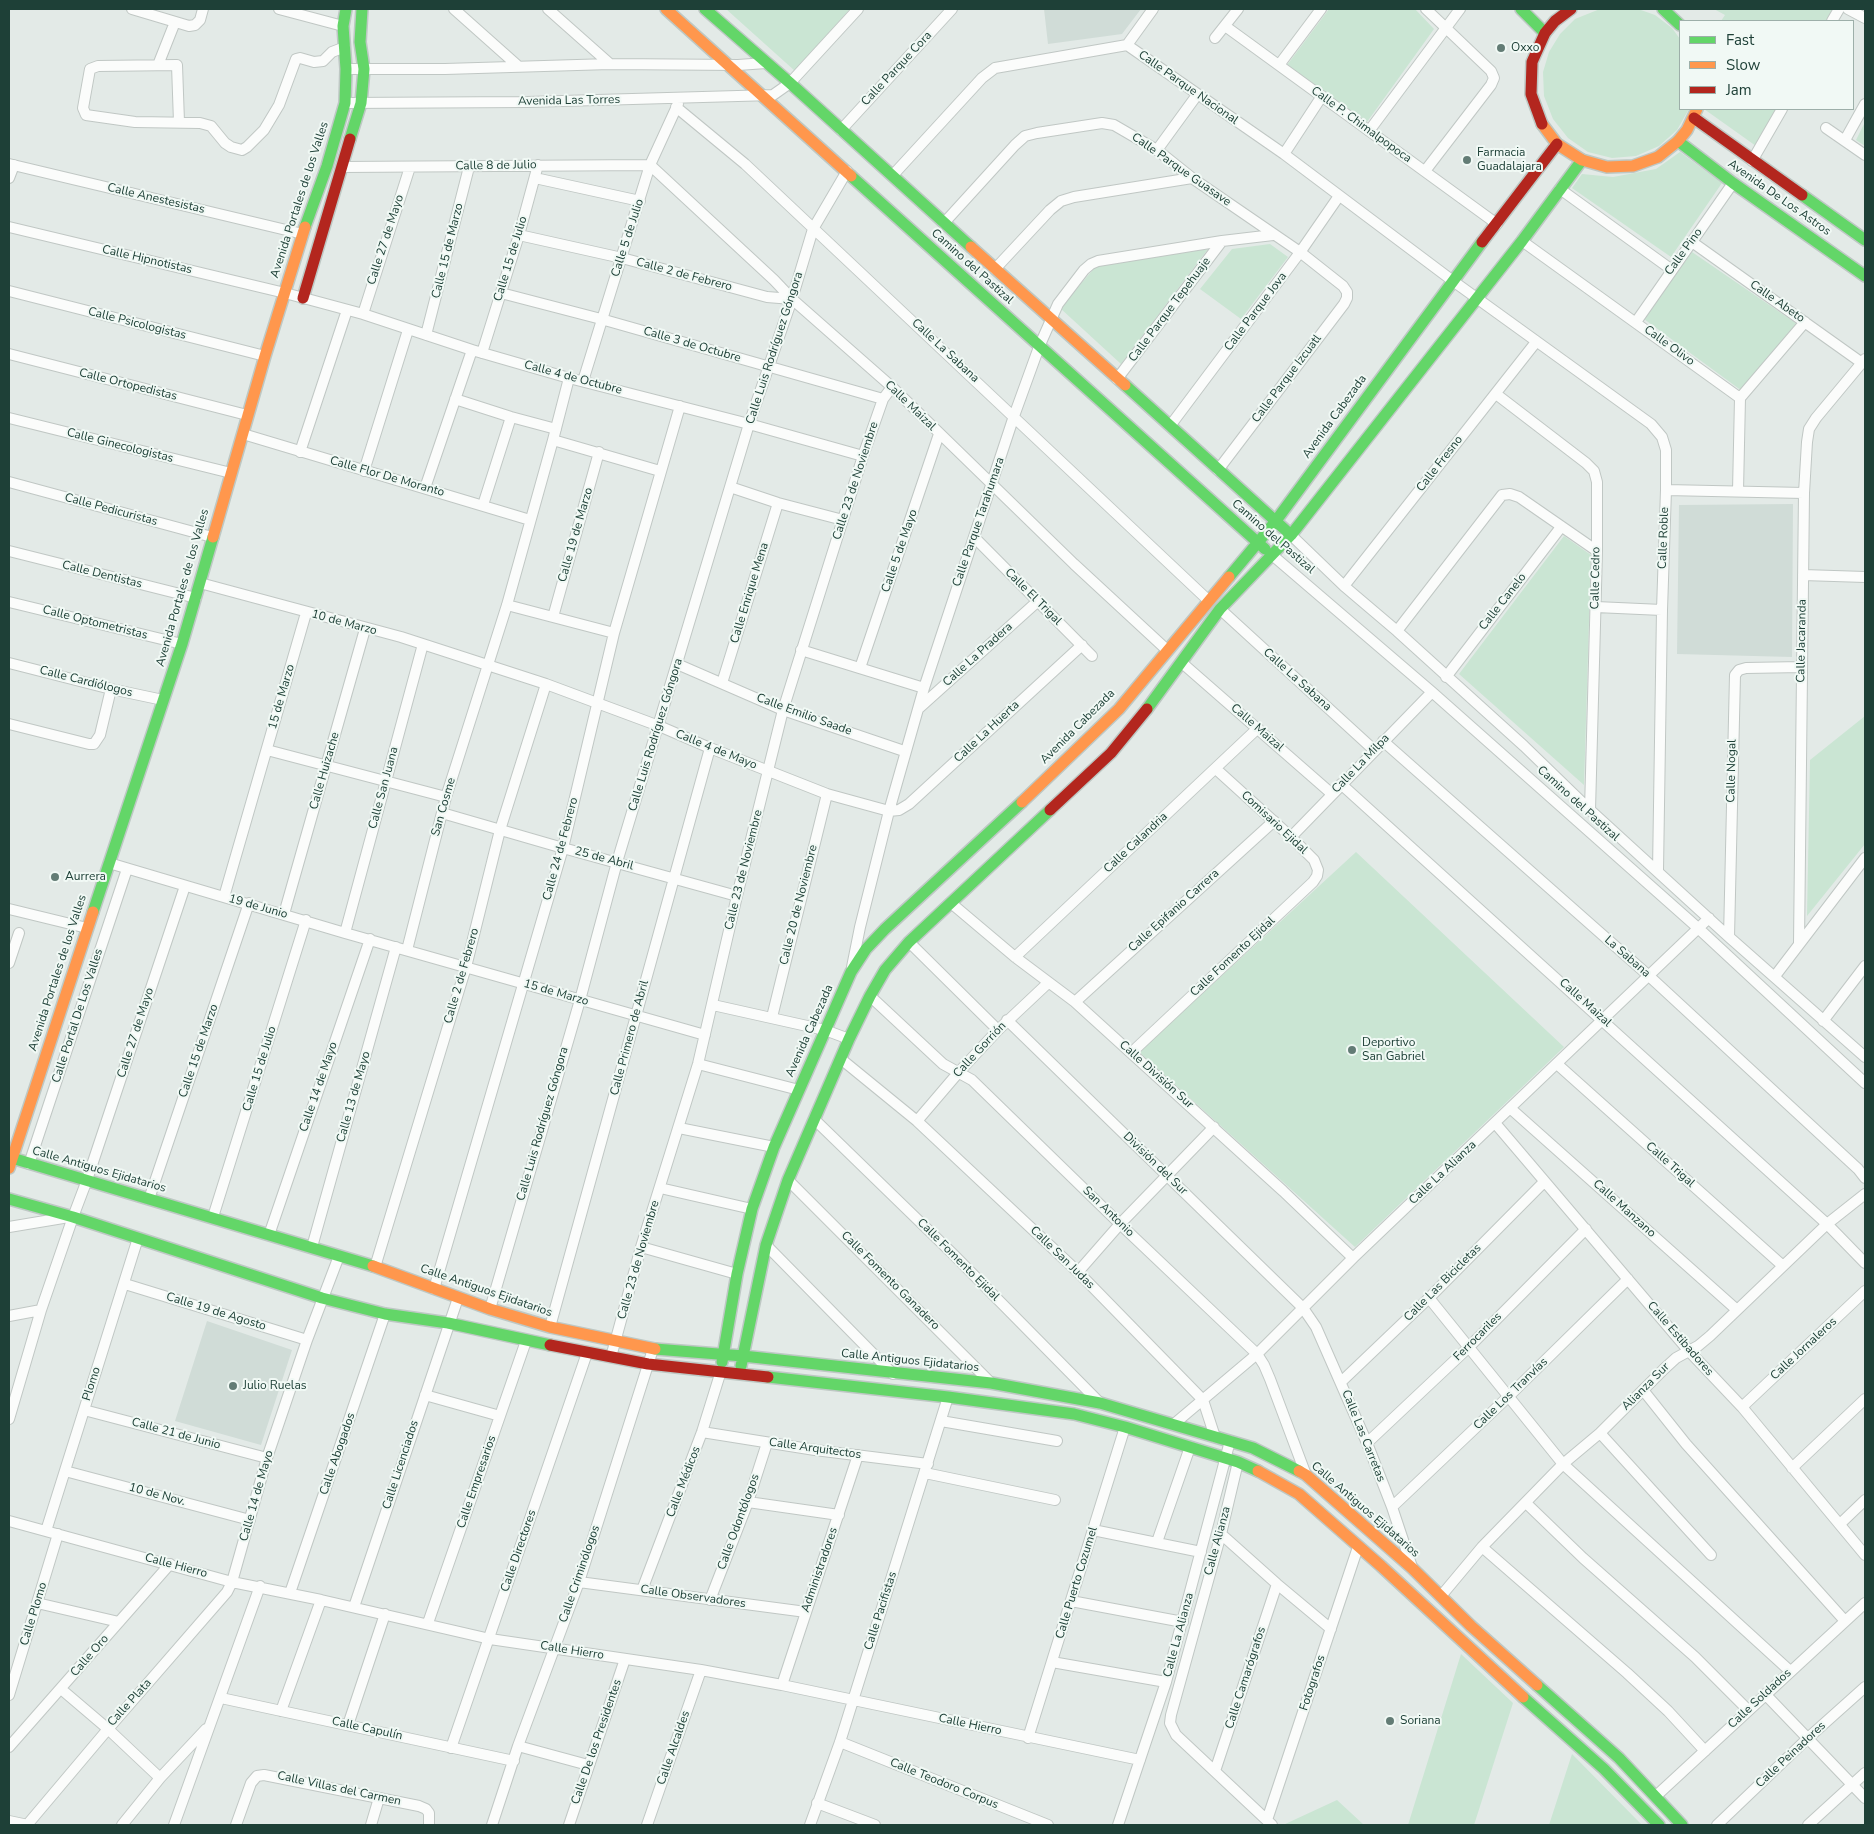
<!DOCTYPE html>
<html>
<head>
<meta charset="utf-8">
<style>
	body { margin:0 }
	#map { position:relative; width:1874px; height:1834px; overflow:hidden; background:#e3eae7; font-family:"Nunito Sans",sans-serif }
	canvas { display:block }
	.frame { position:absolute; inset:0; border:10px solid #1e4037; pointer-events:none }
	.legend { position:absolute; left:1679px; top:20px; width:175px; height:90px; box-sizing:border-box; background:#f1f9f5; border:1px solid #9dafa9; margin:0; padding:6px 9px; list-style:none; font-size:15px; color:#1e4037 }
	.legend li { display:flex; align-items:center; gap:10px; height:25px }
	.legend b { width:25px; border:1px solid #9dafa9 }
</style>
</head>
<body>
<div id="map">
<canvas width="1874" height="1834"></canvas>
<div class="frame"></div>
<ul class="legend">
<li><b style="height:6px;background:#63d668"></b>Fast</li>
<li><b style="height:6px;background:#ff974d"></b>Slow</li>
<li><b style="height:6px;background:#b3261e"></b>Jam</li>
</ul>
</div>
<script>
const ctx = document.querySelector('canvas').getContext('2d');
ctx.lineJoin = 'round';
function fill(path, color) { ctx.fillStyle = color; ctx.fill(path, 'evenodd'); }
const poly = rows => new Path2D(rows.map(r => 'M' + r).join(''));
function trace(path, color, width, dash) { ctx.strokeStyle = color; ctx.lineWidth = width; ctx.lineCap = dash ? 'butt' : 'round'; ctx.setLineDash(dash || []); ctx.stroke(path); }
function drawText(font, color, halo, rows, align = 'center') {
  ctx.font = font + ' "Nunito Sans",sans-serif'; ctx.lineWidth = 4; ctx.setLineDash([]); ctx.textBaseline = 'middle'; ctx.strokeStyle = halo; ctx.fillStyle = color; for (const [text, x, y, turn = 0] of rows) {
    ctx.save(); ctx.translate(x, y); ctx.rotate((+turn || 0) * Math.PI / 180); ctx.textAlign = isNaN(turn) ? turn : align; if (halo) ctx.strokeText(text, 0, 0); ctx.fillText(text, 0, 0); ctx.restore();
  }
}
const built = poly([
	[1044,9,1141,9,1122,34,1048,44],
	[1793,504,1792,657,1677,654,1679,505],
	[207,1321,292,1350,261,1445,175,1421]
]);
const green = poly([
	[726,9,850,9,795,71],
	[1329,9,1415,9,1434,29,1367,122,1287,65],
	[1600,9,1638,9,1655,15,1672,28,1680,39,1680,109,1689,109,1677,130,1659,146,1636,156,1612,158,1588,152,1568,138,1553,119,1544,96,1543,72,1549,52,1560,34,1575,19],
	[1714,9,1829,9,1832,10,1826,21,1721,21,1725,15],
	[1704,109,1777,109,1756,146],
	[1865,122,1865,146,1856,140],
	[1680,152,1722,183,1671,257,1572,188,1582,174,1613,177,1656,169],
	[1270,244,1288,257,1241,319,1200,289,1232,249],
	[1208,249,1121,364,1060,308,1097,265],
	[1692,252,1797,324,1742,391,1644,319],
	[1564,536,1591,555,1584,785,1459,674],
	[1865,716,1865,844,1807,916,1810,760],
	[1356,852,1564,1047,1355,1247,1139,1052],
	[1461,1654,1513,1703,1474,1825,1408,1825],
	[1572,1754,1642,1825,1549,1825],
	[1337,1800,1364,1825,1283,1825]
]);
const street = poly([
	[132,9,189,26,195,25,200,20,203,9],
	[279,9,343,26],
	[454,9,518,66],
	[548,9,610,64],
	[1848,9,1865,18],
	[1832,21,1839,9],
	[1225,26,1497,224],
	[1215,38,1238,9],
	[1127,45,1153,9],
	[158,65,175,22],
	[1279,65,1321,9],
	[346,69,445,69,610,64,738,65,766,63],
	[345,103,527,102,773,95,790,83,858,9],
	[676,107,745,164,1209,601],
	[179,122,177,65,98,66,90,69,83,108,86,115,135,122,200,123,211,126,225,143,231,147,242,150,247,147,264,130,279,105,296,59,300,58,314,62,323,61,332,52,345,47],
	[1826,128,1865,155],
	[841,130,952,9],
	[1369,131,1460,9],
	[1845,140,1865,104],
	[1157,150,1197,95],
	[1284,154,1322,96],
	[1752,161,1782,109],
	[9,164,303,234],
	[342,167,650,165,774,280,792,299,892,387,1074,564,1167,650],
	[1425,171,1491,85,1494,78,1491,71,1426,9],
	[893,175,982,78,995,68,1127,45,1284,154,1453,281,1651,424,1662,437,1666,450,1666,490,1662,610,1658,871],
	[9,178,14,165],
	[535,178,640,201],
	[1560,189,1672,270],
	[944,223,1015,145,1025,136,1037,133,1102,123,1114,125,1157,150,1192,178,1300,252,1343,286,1347,292,1347,298,1344,304,1218,470],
	[9,227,285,293,363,314,472,350,569,378,749,424,863,456],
	[519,235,622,258,767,297,792,299],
	[1522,241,1740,398,1738,491],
	[1692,242,1862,363],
	[995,269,1050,210,1061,201,1074,197,1192,178],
	[9,291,265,356],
	[501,293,601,319,883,399],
	[363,314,410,167],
	[1636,322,1733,183],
	[426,335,469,167],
	[482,353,519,235,538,165],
	[9,354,247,415],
	[1117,379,1222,241],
	[583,381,650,165,678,104],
	[1496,394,1586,463,1594,471,1597,482,1597,551,1590,810],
	[1740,398,1805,322],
	[455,399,511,417,556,429],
	[9,418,231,473],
	[1170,426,1301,251,1339,196],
	[243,434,530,520],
	[553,440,660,471],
	[300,452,347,310],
	[364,471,408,330],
	[9,482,212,537],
	[730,487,778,503,843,520],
	[425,488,472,350],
	[1666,490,1804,493],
	[483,505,511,417],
	[1291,535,1344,586,1397,631,1524,746,1590,810,1729,937,1865,1057],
	[974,537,1092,656],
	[9,551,196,598],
	[1271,554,1432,692,1698,928,1865,1083],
	[1803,575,1865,577],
	[200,583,401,637,546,684,659,726,710,748,827,794,889,811,899,810,909,804,1082,645],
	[1344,586,1536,342],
	[9,602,182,644],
	[507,605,614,633],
	[1596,607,1662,610],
	[1220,609,1374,750],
	[553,617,599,452],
	[1397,631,1502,495,1510,494,1519,497,1597,551],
	[801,650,924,688],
	[1181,662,1332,794],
	[9,663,111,689,163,700],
	[677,664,783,710,904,751],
	[860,668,939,434],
	[1446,677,1561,527],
	[722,683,778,503],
	[918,709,1038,601],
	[9,724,89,744,94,744,100,735,111,689],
	[1383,741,1649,976,1858,1169,1865,1178],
	[267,750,446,797],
	[1341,784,1827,1224,1865,1263],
	[442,813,563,848,737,896],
	[1291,837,1432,692],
	[109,863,345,933,705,1035],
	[224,897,306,613],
	[951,903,1015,957,1075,1002,1283,1191,1353,1258],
	[9,909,87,928],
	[284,914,365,629],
	[345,933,423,644],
	[1729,937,1735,675,1739,670,1746,668,1802,667],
	[909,942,998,1030],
	[1799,944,1804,493,1807,442,1809,429,1816,418,1865,359],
	[407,950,446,797,507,605,553,440,569,378],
	[1015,957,1258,728],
	[9,963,19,933],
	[852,967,860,927,889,811,924,688,1014,416,1039,347,1058,304,1084,270,1091,264,1098,261,1222,241,1273,235],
	[1775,976,1865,858],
	[870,996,943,1064,972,1080,1120,1224,1257,1354,1264,1365,1270,1379,1306,1475],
	[1075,1002,1274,821],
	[713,1005,825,1030,849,1039],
	[772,1017,827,794],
	[1007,1020,1303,1308,1316,1327,1367,1443,1392,1507,1412,1567],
	[1823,1021,1865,966],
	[1131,1053,1313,882,1317,876,1318,870,1314,860,1291,837,1216,769],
	[841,1059,917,1121,1078,1272,1203,1400,1215,1437],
	[698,1064,799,1090],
	[1557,1064,1783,1266],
	[1510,1108,1737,1310],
	[814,1119,954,1255,1100,1403],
	[917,1121,958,1073,998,1030,1048,983],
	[1495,1123,1688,1350,1742,1407,1865,1555],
	[679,1128,774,1147],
	[29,1164,127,869],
	[788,1180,991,1383],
	[660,1188,752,1209],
	[149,1199,249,903],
	[213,1217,306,920],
	[9,1227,69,1217],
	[269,1235,370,939],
	[766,1245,893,1374],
	[312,1247,396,947],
	[641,1247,737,1274],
	[375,1267,466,967,500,830,546,684],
	[1078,1272,1120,1224,1214,1127],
	[125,1284,307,1340],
	[434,1289,563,848,614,633,680,406],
	[1429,1298,1563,1464,1790,1671],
	[490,1309,580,1000,617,862,749,424,792,299,813,229,847,171],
	[9,1316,41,1310],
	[550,1327,710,748],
	[611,1357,641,1247,698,1064,737,896,783,710,863,456,883,399,892,387],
	[1341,1382,1429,1298,1544,1182],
	[1643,1390,1686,1444,1845,1621],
	[425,1395,500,1416],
	[1742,1407,1865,1291],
	[84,1410,267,1458],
	[9,1419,41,1310,73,1217,87,1180,185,886],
	[941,1421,1057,1441],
	[1174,1424,1257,1354,1353,1258,1709,918],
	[702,1432,815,1450,928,1464],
	[1600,1433,1711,1555],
	[1367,1443,1469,1347,1586,1229],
	[1238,1462,1221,1534,1171,1715,1170,1723,1176,1735,1272,1825],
	[1792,1468,1865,1399],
	[65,1471,250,1520],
	[925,1473,1055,1500],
	[748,1502,839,1515],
	[1526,1503,1583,1558,1695,1657,1748,1710],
	[1392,1507,1509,1396,1628,1279],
	[9,1521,232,1582,321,1600,490,1639,701,1670,782,1685,1140,1760],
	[1840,1524,1865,1500],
	[1093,1530,1201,1552],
	[46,1531,138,1238],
	[1221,1534,1277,1584,1331,1629],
	[1157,1542,1190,1447],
	[1482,1547,1627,1673,1668,1711,1705,1751],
	[579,1582,806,1612],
	[642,1590,702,1432,721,1371],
	[290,1593,385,1314],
	[1441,1596,1482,1547,1563,1464,1600,1433,1664,1369,1676,1358,1698,1346,1710,1336,1827,1224,1865,1194],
	[710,1600,748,1502,767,1443],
	[1071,1601,1183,1622],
	[37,1603,119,1622],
	[354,1607,458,1298],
	[428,1623,526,1341],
	[1052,1662,1166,1682],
	[782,1685,858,1455],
	[61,1689,108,1729,160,1778],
	[1765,1694,1865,1798],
	[9,1695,58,1534],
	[221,1698,514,1761],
	[281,1711,321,1600],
	[348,1725,385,1614],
	[1028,1738,1125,1427],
	[840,1742,1048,1825],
	[518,1746,588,1765],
	[9,1747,170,1564],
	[451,1748,587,1353],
	[1215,1771,1277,1584],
	[1656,1796,1865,1603],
	[817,1803,875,1825],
	[1267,1820,1358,1547],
	[9,1821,28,1825],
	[27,1825,108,1729,227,1592,232,1582,267,1458,307,1340,339,1256],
	[122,1825,160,1778,206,1729],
	[174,1825,260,1586],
	[236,1825,251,1783,257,1776,264,1775,419,1806,426,1809,429,1813,429,1825],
	[371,1825,379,1798],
	[492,1825,518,1746,579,1582,653,1349],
	[569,1825,625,1659],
	[647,1825,701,1670],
	[810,1825,840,1742,948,1397],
	[1118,1825,1166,1682,1230,1441],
	[1717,1825,1808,1738,1865,1687],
	[1808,1825,1865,1773]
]);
const fast = poly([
	[705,9,790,83,971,247],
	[1521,9,1545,33],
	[1663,9,1680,25],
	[350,139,361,103,364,69,360,42,362,9],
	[1678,141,1733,183,1865,276],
	[851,176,1265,549],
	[1802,195,1865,240],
	[305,227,327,166,345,103,346,69,343,26,346,9],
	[1125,385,1291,535],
	[1229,577,1275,522,1482,242],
	[1147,709,1220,609,1291,535,1522,241,1582,160],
	[93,912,182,644,213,537],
	[12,1158,373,1266],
	[9,1199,73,1217,322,1298,385,1314,448,1323,550,1345],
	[655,1349,743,1356,991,1383,1100,1403,1253,1448,1299,1471],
	[722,1362,737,1274,752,1209,774,1147,851,972,866,949,885,929,1022,802],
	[741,1366,766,1245,788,1180,849,1039,870,996,885,970,909,942,1050,810],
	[768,1377,948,1397,1074,1414,1125,1427,1238,1462,1258,1471],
	[1537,1685,1619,1758,1682,1825],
	[1523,1697,1604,1769,1659,1825]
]);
const slow = poly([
	[666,9,851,176],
	[1542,124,1557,144,1582,160,1607,167,1633,166,1658,157,1678,141,1687,130,1697,109],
	[971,247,1125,385],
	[213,537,265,356,305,227],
	[1022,802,1119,709,1229,577],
	[9,1168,93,912],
	[373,1266,490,1309,550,1327,655,1349],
	[1258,1471,1299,1494,1381,1566,1523,1697],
	[1299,1471,1306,1475,1412,1568,1471,1626,1537,1685]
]);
const jam = poly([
	[1694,118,1802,195],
	[1542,124,1531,94,1532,62,1545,33,1555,21,1571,9],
	[1482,242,1557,144],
	[303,298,350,139],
	[1050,810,1111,753,1147,709],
	[550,1345,648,1364,768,1377]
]);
const markers = [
	[1501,48,5,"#637c75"],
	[1467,160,5,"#637c75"],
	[55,877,5,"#637c75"],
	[1352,1050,5,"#637c75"],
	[233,1386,5,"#637c75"],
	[1390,1721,5,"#637c75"]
];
const poiNames = [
	["Oxxo",1511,48],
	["Farmacia",1477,153],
	["Guadalajara",1477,167],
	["Aurrera",65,877],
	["Deportivo",1362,1043],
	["San Gabriel",1362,1057],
	["Julio Ruelas",243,1386],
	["Soriana",1400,1721]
];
const streetNames = [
	["Calle Parque Cora",897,69,-47],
	["Calle Parque Nacional",1188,88,35],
	["Avenida Las Torres",569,101,-1],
	["Calle P. Chimalpopoca",1361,125,36],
	["Calle 8 de Julio",496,166,-1],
	["Calle Parque Guasave",1181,170,35],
	["Avenida De Los Astros",1779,198,35],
	["Calle Anestesistas",156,199,13],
	["Avenida Portales de los Valles",300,200,-72],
	["Calle 5 de Julio",628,238,-72],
	["Calle 27 de Mayo",386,240,-72],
	["Calle 15 de Marzo",448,251,-76],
	["Calle Pino",1684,252,-54],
	["Calle 15 de Julio",511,259,-73],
	["Calle Hipnotistas",147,260,13],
	["Camino del Pastizal",972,267,42],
	["Calle 2 de Febrero",684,275,15],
	["Calle Abeto",1777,302,35],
	["Calle Parque Tepehuaje",1170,310,-53],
	["Calle Parque Jova",1256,312,-53],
	["Calle Psicologistas",137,324,14],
	["Calle 3 de Octubre",692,345,16],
	["Calle Olivo",1669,346,36],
	["Calle Luis Rodríguez Góngora",775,348,-72],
	["Calle La Sabana",945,351,43],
	["Calle 4 de Octubre",573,378,15],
	["Calle Parque Izcuatl",1287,379,-53],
	["Calle Ortopedistas",128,385,14],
	["Calle Maizal",910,406,44],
	["Avenida Cabezada",1335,417,-54],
	["Calle Ginecologistas",120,446,14],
	["Calle Fresno",1440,464,-52],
	["Calle Flor De Moranto",387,477,16],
	["Calle 23 de Noviembre",856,481,-72],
	["Calle Pedicuristas",111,510,15],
	["Calle Parque Tarahumara",979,522,-71],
	["Calle 19 de Marzo",576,535,-74],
	["Camino del Pastizal",1273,537,41],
	["Calle Roble",1664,538,-88],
	["Calle 5 de Mayo",900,551,-71],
	["Calle Dentistas",102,575,14],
	["Calle Cedro",1596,578,-89],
	["Avenida Portales de los Valles",183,588,-74],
	["Calle Enrique Mena",750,593,-73],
	["Calle El Trigal",1033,597,45],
	["Calle Canelo",1503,602,-52],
	["Calle Optometristas",95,623,14],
	["10 de Marzo",344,623,15],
	["Calle Jacaranda",1802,641,-89],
	["Calle La Pradera",978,655,-42],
	["Calle La Sabana",1297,680,42],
	["Calle Cardiólogos",86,682,14],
	["15 de Marzo",282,697,-74],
	["Calle Emilio Saade",804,715,20],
	["Avenida Cabezada",1078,727,-45],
	["Calle Maizal",1257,728,41],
	["Calle La Huerta",987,732,-43],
	["Calle Luis Rodríguez Góngora",656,735,-73],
	["Calle 4 de Mayo",716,750,22],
	["Calle La Milpa",1361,764,-46],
	["Calle Huizache",325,771,-74],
	["Calle Nogal",1732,771,-89],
	["Calle San Juana",384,788,-75],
	["Camino del Pastizal",1578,804,42],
	["San Cosme",444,807,-74],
	["Comisario Ejidal",1274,823,43],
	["Calle Calandria",1136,843,-43],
	["Calle 24 de Febrero",561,849,-75],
	["25 de Abril",604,859,15],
	["Calle 23 de Noviembre",744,870,-76],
	["Calle 20 de Noviembre",799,905,-76],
	["19 de Junio",258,907,16],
	["Calle Epifanio Carrera",1174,911,-42],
	["Calle Fomento Ejidal",1233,957,-43],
	["La Sabana",1627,957,41],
	["Avenida Portales de los Valles",58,973,-72],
	["Calle 2 de Febrero",462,976,-74],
	["15 de Marzo",556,993,16],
	["Calle Maizal",1585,1003,42],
	["Calle Portal De Los Valles",78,1016,-72],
	["Avenida Cabezada",810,1031,-66],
	["Calle 27 de Mayo",136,1033,-72],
	["Calle Primero de Abril",630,1038,-75],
	["Calle Gorrión",980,1050,-47],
	["Calle 15 de Marzo",199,1051,-71],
	["Calle 15 de Julio",260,1069,-73],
	["Calle División Sur",1156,1075,42],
	["Calle 14 de Mayo",319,1087,-71],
	["Calle 13 de Mayo",354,1097,-74],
	["Calle Luis Rodríguez Góngora",543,1124,-74],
	["División del Sur",1155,1164,44],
	["Calle Trigal",1670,1165,42],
	["Calle Antiguos Ejidatarios",99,1170,16],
	["Calle La Alianza",1443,1173,-43],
	["Calle Manzano",1624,1209,42],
	["San Antonio",1108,1212,44],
	["Calle San Judas",1062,1258,44],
	["Calle 23 de Noviembre",639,1260,-74],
	["Calle Fomento Ejidal",958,1260,45],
	["Calle Fomento Ganadero",890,1281,45],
	["Calle Las Bicicletas",1443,1283,-45],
	["Calle Antiguos Ejidatarios",486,1291,19],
	["Calle 19 de Agosto",216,1312,17],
	["Ferrocariles",1478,1337,-45],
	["Calle Estibadores",1680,1339,49],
	["Calle Jornaleros",1804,1349,-43],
	["Calle Antiguos Ejidatarios",910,1361,6],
	["Plomo",92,1384,-72],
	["Alianza Sur",1646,1387,-45],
	["Calle Los Tranvías",1511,1394,-44],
	["Calle 21 de Junio",176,1434,15],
	["Calle Las Carretas",1363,1436,68],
	["Calle Arquitectos",815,1449,8],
	["Calle Abogados",338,1454,-71],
	["Calle Licenciados",401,1465,-72],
	["Calle Empresarios",477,1482,-71],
	["Calle Médicos",684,1482,-69],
	["10 de Nov.",157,1495,15],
	["Calle 14 de Mayo",257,1496,-74],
	["Calle Antiguos Ejidatarios",1365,1510,41],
	["Calle Odontólogos",739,1522,-70],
	["Calle Alianza",1218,1541,-75],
	["Calle Directores",519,1551,-71],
	["Calle Hierro",176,1566,15],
	["Administradores",820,1570,-71],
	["Calle Criminólogos",580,1574,-71],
	["Calle Puerto Cozumel",1077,1583,-73],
	["Calle Observadores",693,1597,8],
	["Calle Pacifistas",881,1611,-72],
	["Calle Plomo",34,1614,-73],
	["Calle La Alianza",1179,1635,-75],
	["Calle Hierro",572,1651,9],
	["Calle Oro",90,1656,-49],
	["Calle Camarógrafos",1246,1678,-72],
	["Fotografos",1313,1683,-72],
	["Calle Soldados",1760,1699,-43],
	["Calle Plata",130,1703,-48],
	["Calle Hierro",970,1725,12],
	["Calle Capulín",367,1729,12],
	["Calle De los Presidentes",597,1742,-71],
	["Calle Alcaldes",674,1748,-71],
	["Calle Peinadores",1791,1755,-43],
	["Calle Teodoro Corpus",944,1784,22],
	["Calle Villas del Carmen",339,1789,12]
];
fill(built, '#d0dcd7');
fill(green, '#cae5d3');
trace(street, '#c0c7c4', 12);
trace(fast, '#bec8c4', 14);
trace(slow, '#bec8c4', 14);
trace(jam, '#bec8c4', 14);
trace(street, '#fbfcfb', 10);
trace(fast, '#63d668', 11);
trace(slow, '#ff974d', 11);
trace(jam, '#b3261e', 11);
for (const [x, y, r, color] of markers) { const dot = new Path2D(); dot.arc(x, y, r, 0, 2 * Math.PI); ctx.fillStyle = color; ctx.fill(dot); trace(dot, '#f1f9f5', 2); }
drawText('12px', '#1e4037', '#f1f9f5', poiNames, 'left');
drawText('12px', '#1e4037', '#f1f9f5', streetNames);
</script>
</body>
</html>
